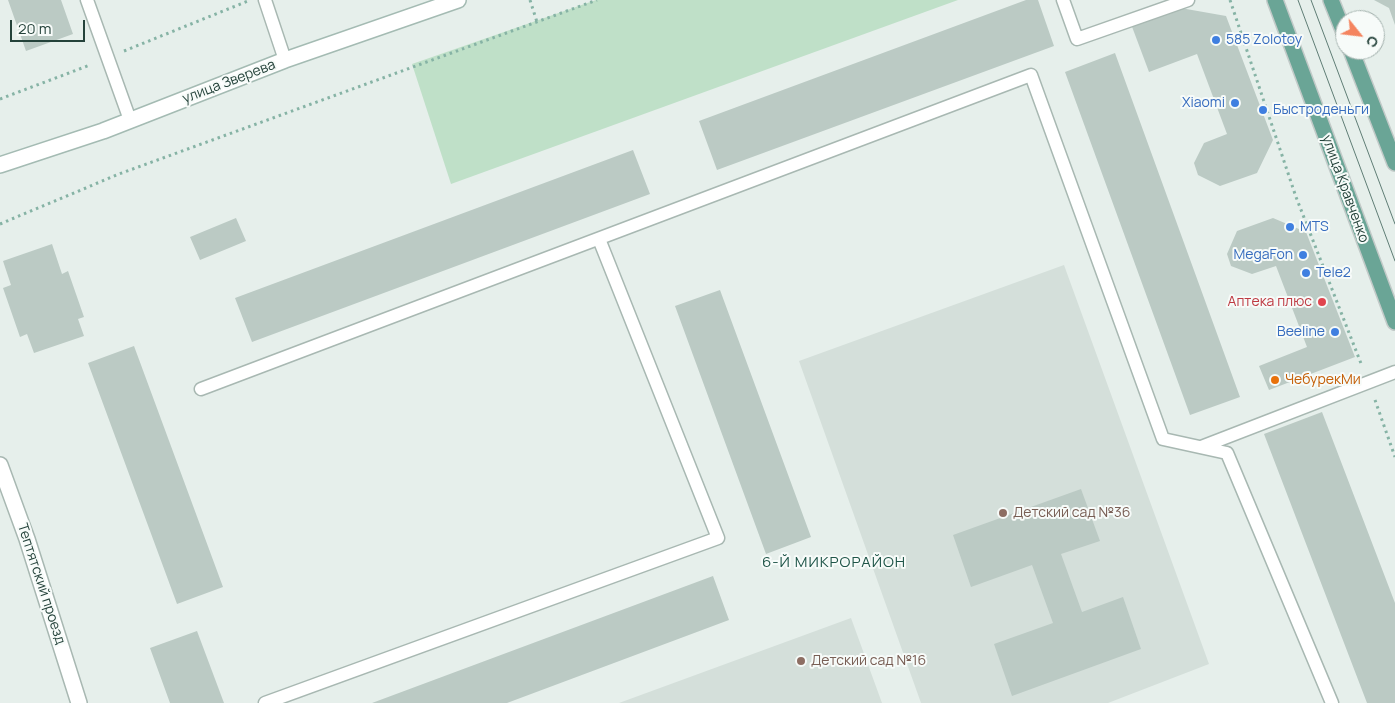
<!DOCTYPE html>
<html>
<head>
<meta charset="utf-8">
<style>
	body { margin:0 }
	#map { position:relative; width:1395px; height:703px; overflow:hidden; background:#e6efeb; font-family:Manrope,sans-serif }
	canvas { display:block }
	.north { position:absolute; left:1335px; top:10px; width:50px; height:50px; box-sizing:border-box; background:#f7fbf9; border:1px solid #a3b1ad; border-radius:50%; rotate:119deg; font-size:14px; font-weight:700; line-height:20px; text-align:center; color:#24423a }
	.north::after { content:''; display:block; margin:auto; width:18px; height:22px; background:#f4845f; clip-path:polygon(50% 0,100% 100%,50% 72%,0 100%) }
	.scale { position:absolute; left:10px; top:20px; width:75px; height:22px; box-sizing:border-box; border:2px solid #24423a; border-top:0; padding-left:6px; font-size:15px; line-height:18px; white-space:nowrap; color:#24423a; -webkit-text-stroke:4px #f7fbf9; paint-order:stroke }
</style>
</head>
<body>
<div id="map">
<canvas width="1395" height="703"></canvas>
<div class="north">С</div>
<div class="scale">20 m</div>
</div>
<script>
const ctx = document.querySelector('canvas').getContext('2d');
ctx.lineJoin = 'round';
function fill(path, color) { ctx.fillStyle = color; ctx.fill(path, 'evenodd'); }
const poly = rows => new Path2D(rows.map(r => 'M' + r).join(''));
function trace(path, color, width, dash) { ctx.strokeStyle = color; ctx.lineWidth = width; ctx.lineCap = dash ? 'butt' : 'round'; ctx.setLineDash(dash || []); ctx.stroke(path); }
function drawText(font, color, halo, rows, align = 'center') {
  ctx.font = font + ' Manrope,sans-serif'; ctx.lineWidth = 4; ctx.setLineDash([]); ctx.textBaseline = 'middle'; ctx.strokeStyle = halo; ctx.fillStyle = color; for (const [text, x, y, turn = 0] of rows) {
    ctx.save(); ctx.translate(x, y); ctx.rotate((+turn || 0) * Math.PI / 180); ctx.textAlign = isNaN(turn) ? turn : align; if (halo) ctx.strokeText(text, 0, 0); ctx.fillText(text, 0, 0); ctx.restore();
  }
}
const built = poly([
	[1064,265,1209,664,1108,703,921,703,799,361],
	[851,618,882,703,619,703]
]);
const green = poly([
	[596,0,958,0,451,184,412,64]
]);
const building = poly([
	[8,0,61,0,73,34,26,51],
	[1026,0,1038,0,1054,46,717,170,699,121],
	[1374,0,1395,0,1395,25,1389,8],
	[1175,7,1226,16,1273,140,1257,173,1220,186,1198,175,1194,163,1204,143,1227,134,1197,54,1149,72,1131,24],
	[1115,53,1240,397,1190,415,1065,72],
	[633,150,650,194,252,342,235,298],
	[236,218,246,241,200,260,190,237],
	[1273,218,1306,232,1355,357,1269,390,1259,366,1307,347,1276,266,1252,274,1231,266,1227,254,1237,231],
	[52,244,62,274,68,271,84,317,78,319,84,336,34,353,27,334,20,337,3,288,11,285,3,261],
	[720,290,811,537,766,554,675,306],
	[134,346,223,587,177,604,88,363],
	[1322,412,1395,603,1395,703,1367,703,1264,434],
	[1081,489,1100,541,1061,554,1082,612,1123,597,1141,649,1012,696,994,644,1053,623,1032,565,971,587,953,535],
	[713,576,729,620,507,703,372,703],
	[197,631,224,703,170,703,150,648]
]);
const path = poly([
	[530,0,537,22],
	[1230,0,1296,197,1362,366],
	[124,51,248,1],
	[0,99,90,65],
	[0,224,119,174,597,0],
	[1375,400,1395,457]
]);
const lane = poly([
	[87,0,130,120],
	[265,0,285,60],
	[1063,0,1077,39,1188,0],
	[201,389,1031,75,1163,439,1227,453,1332,703],
	[1201,447,1395,372],
	[265,703,718,538,599,239]
]);
const street = poly([
	[0,465,27,539,79,703]
]);
const secondary = poly([
	[0,165,103,131,285,60,458,0]
]);
const primary = poly([
	[1275,0,1395,322],
	[1331,0,1345,35],
	[1351,50,1395,163]
]);
const tram = poly([
	[1298,0,1395,261],
	[1311,0,1395,224]
]);
const markers = [
	[1216,40,5,"#3f7fe0"],
	[1235,103,5,"#3f7fe0"],
	[1263,110,5,"#3f7fe0"],
	[1290,227,5,"#3f7fe0"],
	[1303,255,5,"#3f7fe0"],
	[1306,273,5,"#3f7fe0"],
	[1322,302,5,"#e0444e"],
	[1335,332,5,"#3f7fe0"],
	[1275,380,5,"#e8710a"],
	[1003,513,5,"#8d6e63"],
	[801,661,5,"#8d6e63"]
];
const shopNames = [
	["585 Zolotoy",1226,40],
	["Xiaomi",1225,103,"right"],
	["Быстроденьги",1273,110],
	["MTS",1300,227],
	["MegaFon",1293,255,"right"],
	["Tele2",1316,273],
	["Beeline",1325,332,"right"]
];
const streetNames = [
	["улица Зверева",229,82,-21],
	["улица Кравченко",1345,189,70],
	["Тептятский проезд",41,584,72]
];
const healthNames = [
	["Аптека плюс",1312,302]
];
const foodNames = [
	["ЧебурекМи",1285,380]
];
const educationNames = [
	["Детский сад №36",1013,513],
	["Детский сад №16",811,661]
];
const neighbourhoodNames = [
	["6-Й МИКРОРАЙОН",834,563]
];
fill(built, '#d4dfda');
fill(green, '#bfe0c8');
fill(building, '#bbcac4');
trace(lane, '#a8b8b2', 15);
trace(street, '#a8b8b2', 18);
trace(secondary, '#a4bbb3', 18);
trace(primary, '#c2cac8', 18);
trace(path, '#86b3a5', 3, [2.5, 4]);
trace(lane, '#fff', 12);
trace(street, '#fff', 15);
trace(secondary, '#fff', 15);
trace(primary, '#6aa596', 15);
trace(tram, '#5f7d75', 1);
for (const [x, y, r, color] of markers) { const dot = new Path2D(); dot.arc(x, y, r, 0, 2 * Math.PI); ctx.fillStyle = color; ctx.fill(dot); trace(dot, '#f7fbf9', 2); }
drawText('14px', '#366cbe', '#f7fbf9', shopNames, 'left');
drawText('14px', '#24423a', '#f7fbf9', streetNames);
drawText('14px', '#be3a42', '#f7fbf9', healthNames, 'right');
drawText('14px', '#c56008', '#f7fbf9', foodNames, 'left');
drawText('14px', '#785e54', '#f7fbf9', educationNames, 'left');
ctx.letterSpacing = '1px';
drawText('15px', '#1f5548', '#f7fbf9', neighbourhoodNames);
ctx.letterSpacing = '0px';
</script>
</body>
</html>
